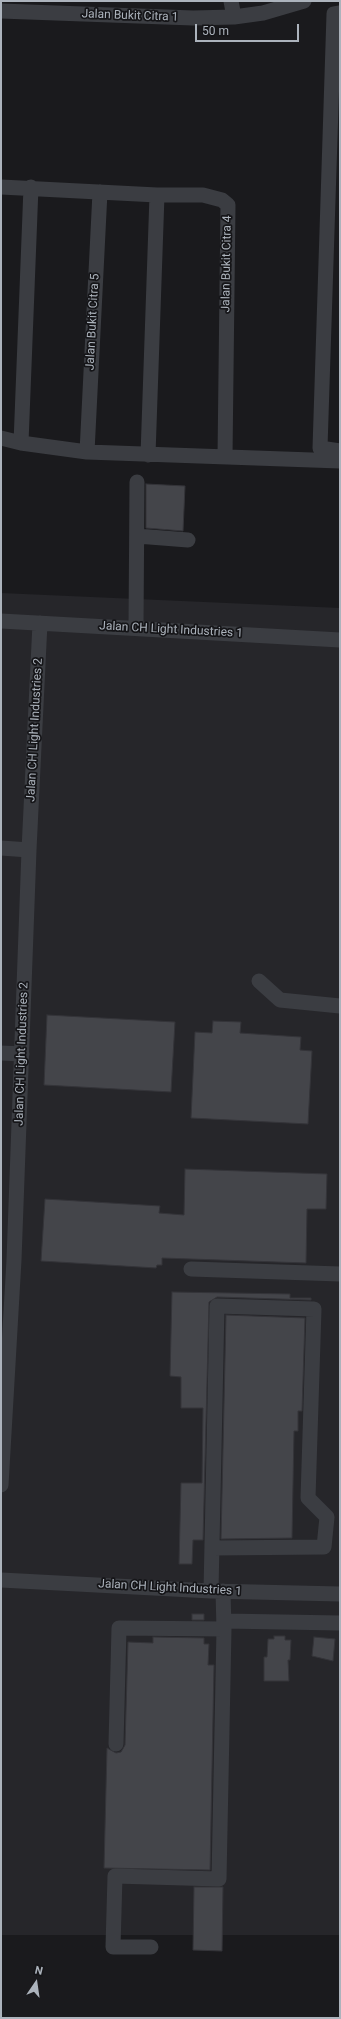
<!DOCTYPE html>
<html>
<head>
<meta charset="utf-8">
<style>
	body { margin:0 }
	#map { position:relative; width:341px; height:2019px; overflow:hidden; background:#1a1a1d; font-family:Roboto,sans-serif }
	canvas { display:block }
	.frame { position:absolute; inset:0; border:2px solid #acb3bc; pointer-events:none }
	.north { position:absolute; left:16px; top:1963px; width:40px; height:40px; -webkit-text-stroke:3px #151518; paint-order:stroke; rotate:13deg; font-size:11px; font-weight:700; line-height:16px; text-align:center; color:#acb3bc }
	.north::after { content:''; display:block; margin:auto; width:14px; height:18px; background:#acb3bc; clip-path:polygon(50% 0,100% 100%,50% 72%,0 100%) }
	.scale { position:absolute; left:195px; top:24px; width:104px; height:18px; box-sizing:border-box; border:2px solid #acb3bc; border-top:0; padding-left:5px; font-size:12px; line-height:14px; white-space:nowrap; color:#acb3bc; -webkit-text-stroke:3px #151518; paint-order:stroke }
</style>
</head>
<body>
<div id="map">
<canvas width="341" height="2019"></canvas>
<div class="frame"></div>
<div class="north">N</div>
<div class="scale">50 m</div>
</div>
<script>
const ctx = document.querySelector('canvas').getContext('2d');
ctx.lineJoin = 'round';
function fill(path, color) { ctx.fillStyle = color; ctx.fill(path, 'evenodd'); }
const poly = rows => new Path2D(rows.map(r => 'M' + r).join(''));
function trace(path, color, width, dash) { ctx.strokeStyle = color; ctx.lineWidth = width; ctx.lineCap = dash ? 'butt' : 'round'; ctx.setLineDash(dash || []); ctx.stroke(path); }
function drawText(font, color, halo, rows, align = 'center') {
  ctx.font = font + ' Roboto,sans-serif'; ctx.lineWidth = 3.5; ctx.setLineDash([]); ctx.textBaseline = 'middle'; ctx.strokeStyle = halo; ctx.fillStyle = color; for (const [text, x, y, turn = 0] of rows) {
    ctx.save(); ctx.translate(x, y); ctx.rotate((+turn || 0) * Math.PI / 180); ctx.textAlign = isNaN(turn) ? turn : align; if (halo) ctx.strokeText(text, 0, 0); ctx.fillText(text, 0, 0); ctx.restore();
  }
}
const built = poly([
	[1,593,340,608,340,1935,1,1935]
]);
const building = poly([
	[146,484,185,486,183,531,146,528,146,484],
	[47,1015,175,1022,171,1092,44,1085,47,1015],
	[213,1021,241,1022,240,1033,301,1037,300,1050,312,1051,308,1124,191,1118,195,1032,212,1033,213,1021],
	[185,1169,327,1174,326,1209,307,1209,306,1263,162,1258,162,1265,157,1265,156,1268,41,1261,45,1199,160,1206,159,1213,184,1215,185,1169],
	[172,1292,290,1294,290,1298,311,1298,311,1300,217,1297,209,1302,203,1540,193,1540,192,1564,179,1564,181,1483,202,1483,203,1408,181,1408,181,1377,170,1376,172,1292],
	[226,1315,305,1318,302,1411,298,1411,298,1431,294,1431,292,1538,221,1539,226,1315],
	[192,1614,204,1614,204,1620,192,1620,192,1614],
	[274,1636,285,1636,285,1640,291,1640,290,1660,288,1660,289,1681,264,1681,264,1657,267,1657,268,1639,274,1639,274,1636],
	[153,1637,204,1638,204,1644,209,1644,208,1665,214,1665,210,1870,104,1868,107,1748,116,1753,121,1752,125,1745,128,1642,153,1643,153,1637],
	[314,1637,335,1639,333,1661,312,1656,314,1637],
	[194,1887,223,1887,222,1951,193,1950,194,1887]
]);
const minor = poly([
	[231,1,234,17],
	[1,11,193,18,234,17,263,13,304,1],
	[340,13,334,14,320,448,340,451],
	[1,187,157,195,203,195,222,200,228,205,225,457],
	[1,438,21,443,87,452,340,461],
	[21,443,31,187],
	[87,452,100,192],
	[148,455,157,195],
	[137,536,188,540],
	[1,621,340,640],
	[136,627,137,482],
	[1,848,29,850],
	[259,981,280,1000,340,1006],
	[1,1053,22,1054],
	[191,1269,340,1274],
	[1,1485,14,1260,29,850,40,623],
	[1,1580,211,1591,340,1594],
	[211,1591,217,1306,314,1309,308,1498,327,1517,324,1547,212,1548],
	[224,1621,340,1623],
	[116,1744,119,1628,224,1629,223,1591],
	[151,1947,113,1947,115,1876,219,1879,224,1629]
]);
const streetNames = [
	["Jalan Bukit Citra 1",130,16,2],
	["Jalan Bukit Citra 4",227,264,-89],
	["Jalan Bukit Citra 5",93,322,-87],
	["Jalan CH Light Industries 1",171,630,3],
	["Jalan CH Light Industries 2",35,730,-87],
	["Jalan CH Light Industries 2",22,1054,-88],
	["Jalan CH Light Industries 1",170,1588,3]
];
fill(built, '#26262a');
fill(building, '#44454a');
trace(building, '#343439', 1);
trace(minor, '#3b3d42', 15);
drawText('12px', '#acb3bc', '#151518', streetNames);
</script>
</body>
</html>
